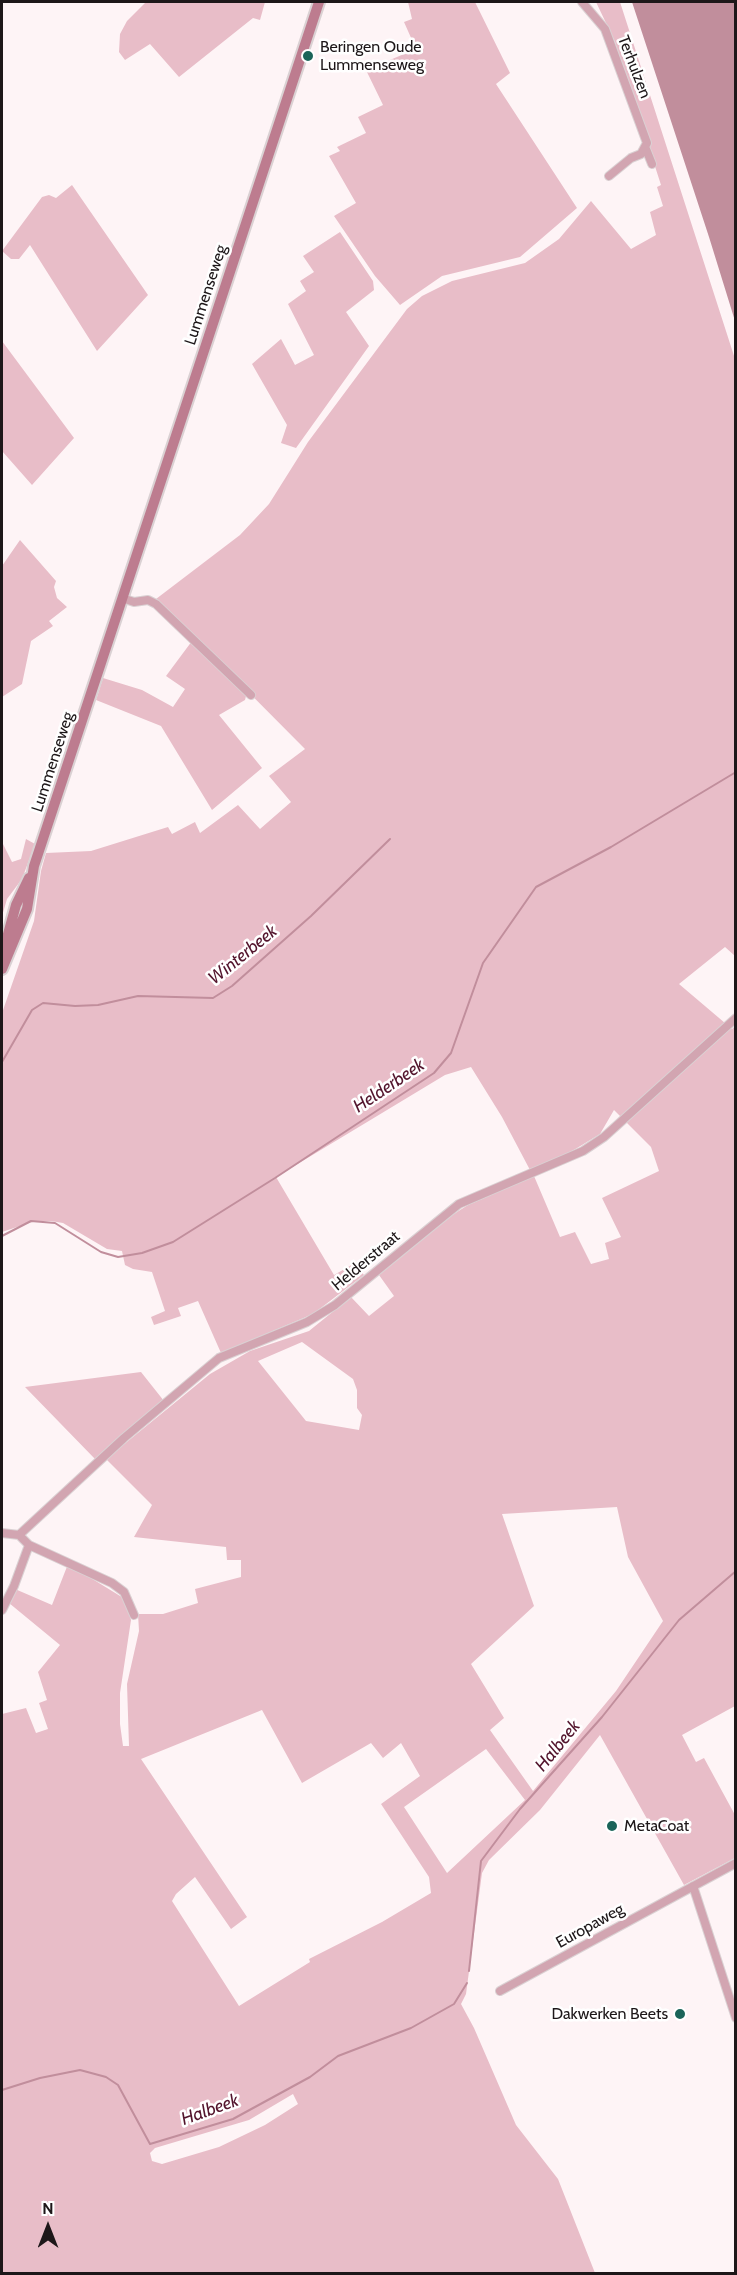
<!DOCTYPE html>
<html>
<head>
<meta charset="utf-8">
<style>
	body { margin:0 }
	#map { position:relative; width:737px; height:2275px; overflow:hidden; background:#fef4f6; font-family:Cabin,sans-serif }
	canvas { display:block }
	.frame { position:absolute; inset:0; border:3px solid #1d1719; pointer-events:none }
	.north { position:absolute; left:18px; top:2197px; width:60px; height:60px; -webkit-text-stroke:4px #fff; paint-order:stroke; rotate:0deg; font-size:16px; font-weight:700; line-height:24px; text-align:center; color:#1d1719 }
	.north::after { content:''; display:block; margin:auto; width:21px; height:27px; background:#1d1719; clip-path:polygon(50% 0,100% 100%,50% 72%,0 100%) }
</style>
</head>
<body>
<div id="map">
<canvas width="737" height="2275"></canvas>
<div class="frame"></div>
<div class="north">N</div>
</div>
<script>
const ctx = document.querySelector('canvas').getContext('2d');
ctx.lineJoin = 'round';
function fill(path, color) { ctx.fillStyle = color; ctx.fill(path, 'evenodd'); }
const poly = rows => new Path2D(rows.map(r => 'M' + r).join(''));
function trace(path, color, width, dash) { ctx.strokeStyle = color; ctx.lineWidth = width; ctx.lineCap = dash ? 'butt' : 'round'; ctx.setLineDash(dash || []); ctx.stroke(path); }
function drawText(font, color, halo, rows, align = 'center') {
  ctx.font = font + ' Cabin,sans-serif'; ctx.lineWidth = 5; ctx.setLineDash([]); ctx.textBaseline = 'middle'; ctx.strokeStyle = halo; ctx.fillStyle = color; for (const [text, x, y, turn = 0] of rows) {
    ctx.save(); ctx.translate(x, y); ctx.rotate((+turn || 0) * Math.PI / 180); ctx.textAlign = isNaN(turn) ? turn : align; if (halo) ctx.strokeText(text, 0, 0); ctx.fillText(text, 0, 0); ctx.restore();
  }
}
const green = poly([
	[146,2,265,2,260,20,253,18,179,77,150,44,125,60,119,52,120,34,127,21],
	[408,2,475,2,510,73,496,84,577,208,520,257,442,276,400,305,375,276,334,216,356,203,329,156,340,151,337,147,366,133,358,117,383,105,366,70,416,49,404,22,412,19],
	[596,2,620,2,735,359,735,956,725,947,679,984,732,1029,735,1026,735,1706,682,1735,696,1762,704,1758,735,1815,735,1858,684,1885,600,1735,540,1810,489,1860,482,1873,466,1994,461,2004,474,2028,516,2125,558,2179,595,2273,2,2273,2,1714,26,1708,36,1733,48,1729,39,1703,47,1700,38,1672,60,1645,9,1603,15,1589,52,1605,68,1564,125,1599,131,1620,120,1693,120,1724,123,1746,129,1746,127,1684,139,1631,138,1614,163,1614,198,1603,195,1589,241,1577,241,1560,227,1560,226,1547,134,1537,152,1505,106,1459,210,1374,250,1351,309,1331,351,1297,369,1316,394,1296,379,1275,432,1228,468,1205,534,1176,560,1237,575,1232,591,1264,609,1259,605,1243,621,1237,602,1198,659,1171,651,1147,614,1110,600,1134,564,1156,530,1170,502,1117,471,1067,445,1075,276,1177,334,1275,355,1263,364,1275,313,1314,221,1353,198,1301,178,1308,181,1316,154,1325,151,1317,165,1311,152,1272,133,1269,125,1265,122,1251,107,1249,63,1223,51,1221,35,1221,2,1232,2,1013,34,921,41,871,46,853,91,851,168,827,172,834,195,822,200,833,238,805,260,829,291,802,269,776,305,749,156,599,240,535,269,504,308,442,407,309,422,296,452,281,525,263,559,239,591,201,631,249,656,235,650,212,663,206,657,187,661,185,615,42],
	[302,1342,353,1379,357,1390,357,1408,362,1415,359,1430,306,1421,258,1361],
	[617,1507,628,1557,663,1621,616,1691,533,1791,490,1730,504,1718,471,1664,534,1606,502,1514],
	[262,1710,302,1783,371,1743,383,1758,401,1743,420,1776,381,1804,429,1877,431,1893,382,1922,309,1959,310,1962,239,2006,172,1901,176,1894,195,1877,231,1929,247,1917,141,1759],
	[486,1749,525,1800,447,1873,404,1807],
	[293,2094,298,2104,265,2125,219,2147,162,2164,152,2161,150,2153,155,2148,249,2120],
	[72,185,148,295,97,351,30,245,19,259,11,259,2,251,42,197,49,195,56,198],
	[340,232,373,281,374,290,346,312,369,346,296,448,281,443,287,425,252,364,281,339,295,365,314,355,288,304,306,291,300,281,314,272,303,256],
	[2,341,74,438,32,485,2,451],
	[20,540,56,581,54,587,57,598,67,607,49,621,53,626,31,641,22,684,2,697,2,566],
	[192,641,246,696,245,700,219,715,262,768,212,810,161,726,96,700,103,678,142,690,173,707,185,689,166,676],
	[26,839,35,844,22,879,7,899,2,916,2,842,12,862,21,859],
	[141,1372,164,1401,95,1459,25,1387]
]);
const water = poly([
	[632,2,735,2,735,321,709,237]
]);
const stream = poly([
	[2,1062,32,1010,43,1003,75,1006,98,1005,138,996,213,998,232,986,311,916,390,839],
	[2,1236,31,1221,55,1223,101,1252,118,1257,142,1253,173,1242,275,1178,434,1073,451,1053,483,963,536,887,611,847,736,772],
	[469,1971,481,1861,520,1809,602,1717,679,1620,736,1571],
	[2,2090,40,2078,80,2070,106,2077,118,2085,150,2144,233,2119,310,2077,338,2056,411,2028,454,2004,467,1983]
]);
const street = poly([
	[582,2,605,29,647,143,641,154,631,158,609,176],
	[646,149,652,164],
	[122,598,134,602,148,600,156,604,251,695],
	[2,1533,19,1535,29,1545,112,1583,124,1592,134,1615],
	[19,1535,124,1438,219,1358,307,1322,335,1305,459,1204,583,1151,604,1137,736,1018],
	[2,1610,14,1586,29,1545],
	[693,1886,736,2018],
	[500,1991,736,1863]
]);
const secondary = poly([
	[2,956,16,905,29,878],
	[2,969,27,909,34,866,319,2]
]);
const markers = [
	[308,56,6,"#1b6459"],
	[612,1826,6,"#1b6459"],
	[680,2014,6,"#1b6459"]
];
const poiNames = [
	["Beringen Oude",320,47],
	["Lummenseweg",320,65],
	["MetaCoat",624,1826],
	["Dakwerken Beets",668,2014,"right"]
];
const streetNames = [
	["Terhulzen",634,67,69],
	["Lummenseweg",206,295,-72],
	["Lummenseweg",53,762,-72],
	["Helderstraat",366,1261,-40],
	["Europaweg",590,1926,-29]
];
const waterNames = [
	["Winterbeek",243,955,-39],
	["Helderbeek",389,1086,-34],
	["Halbeek",558,1746,-51],
	["Halbeek",210,2110,-20]
];
fill(green, '#e8bdc8');
fill(water, '#c18e9c');
trace(stream, '#c18e9c', 2);
trace(street, '#dad1d3', 10);
trace(secondary, '#dad1d3', 14);
trace(street, '#d2a5b1', 8);
trace(secondary, '#bd7c8f', 10);
for (const [x, y, r, color] of markers) { const dot = new Path2D(); dot.arc(x, y, r, 0, 2 * Math.PI); ctx.fillStyle = color; ctx.fill(dot); trace(dot, '#fff', 2); }
drawText('16px', '#1d1719', '#fff', poiNames, 'left');
drawText('16px', '#1d1719', '#fff', streetNames);
drawText('italic 18px', '#53152d', '#fff', waterNames);
</script>
</body>
</html>
